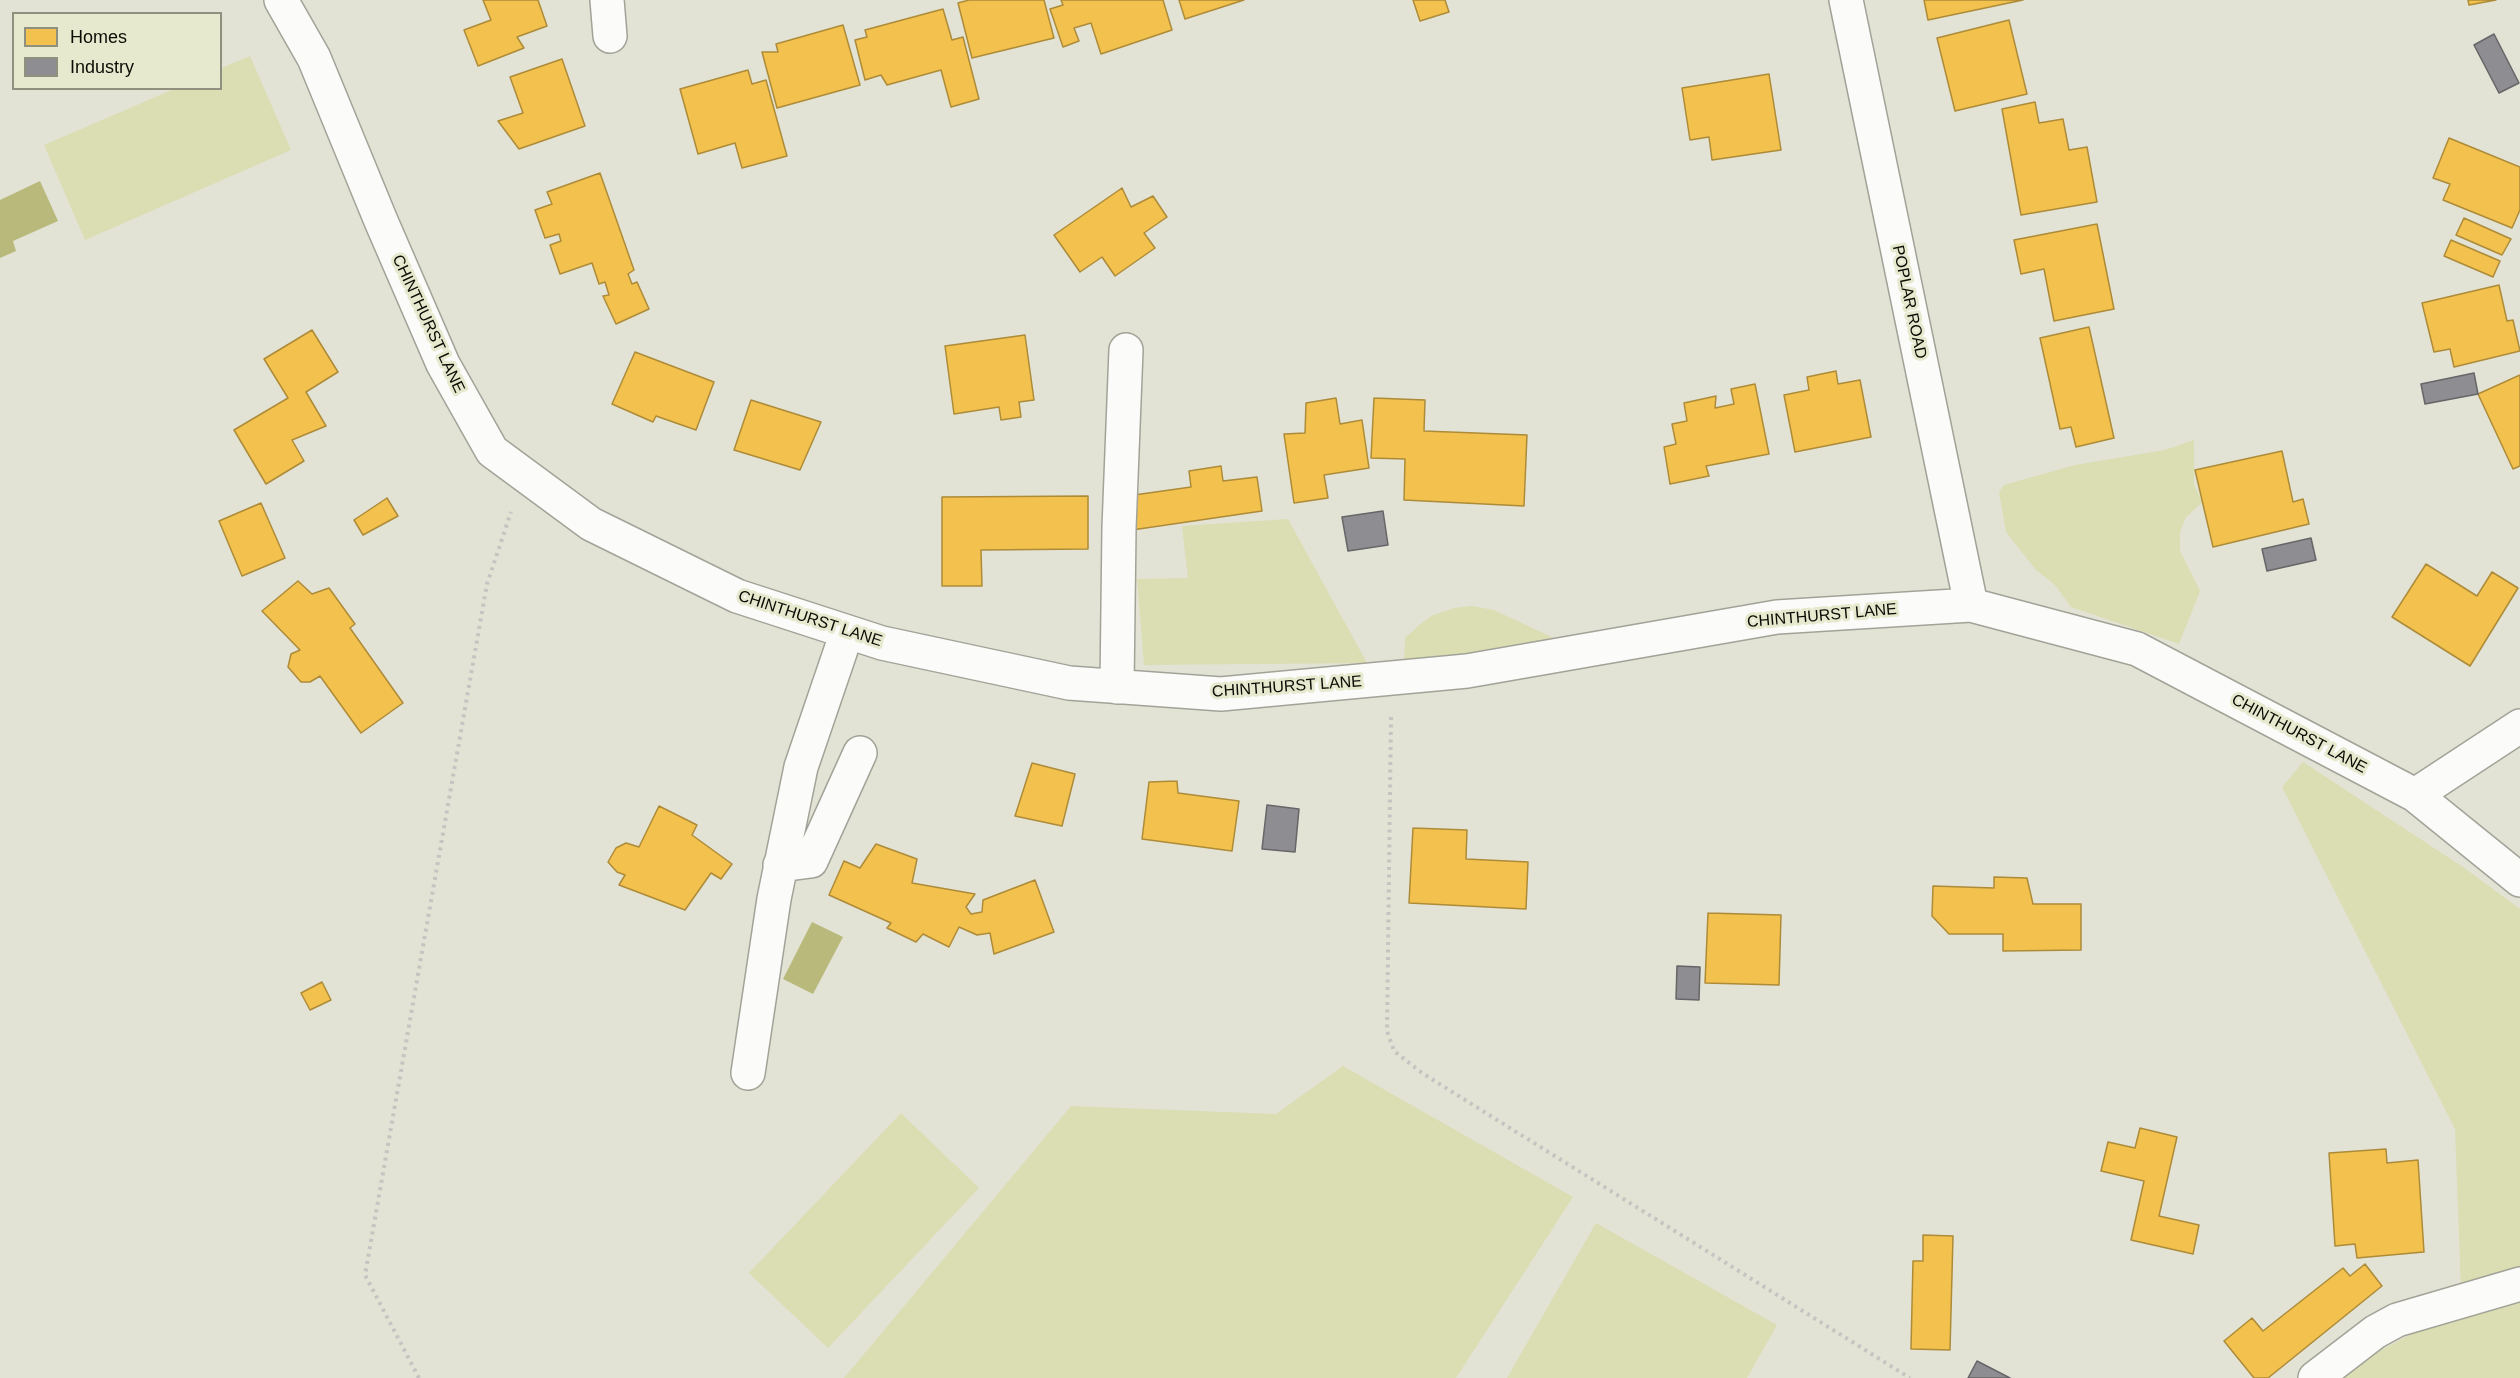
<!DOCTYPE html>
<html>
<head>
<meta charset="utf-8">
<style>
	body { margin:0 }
	#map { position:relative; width:2520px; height:1378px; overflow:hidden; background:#e2e3d5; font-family:Arial,sans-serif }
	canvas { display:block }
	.legend { position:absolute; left:12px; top:12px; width:210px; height:78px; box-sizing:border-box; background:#e7e9cf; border:2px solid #8f917e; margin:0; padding:8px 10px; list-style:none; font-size:18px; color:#0c0c05 }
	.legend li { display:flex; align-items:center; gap:12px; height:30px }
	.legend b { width:30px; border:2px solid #8f917e }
</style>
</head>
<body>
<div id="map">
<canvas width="2520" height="1378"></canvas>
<ul class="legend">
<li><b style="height:16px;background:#f2c14e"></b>Homes</li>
<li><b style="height:16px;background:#8d8d92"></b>Industry</li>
</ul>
</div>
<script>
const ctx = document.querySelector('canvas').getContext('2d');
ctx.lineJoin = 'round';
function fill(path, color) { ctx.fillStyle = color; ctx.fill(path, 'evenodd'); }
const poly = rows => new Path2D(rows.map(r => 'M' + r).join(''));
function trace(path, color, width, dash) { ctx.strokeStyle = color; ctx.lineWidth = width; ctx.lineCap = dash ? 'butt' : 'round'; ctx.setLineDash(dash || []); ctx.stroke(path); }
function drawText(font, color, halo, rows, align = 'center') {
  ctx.font = font + ' Arial,sans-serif'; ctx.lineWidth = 6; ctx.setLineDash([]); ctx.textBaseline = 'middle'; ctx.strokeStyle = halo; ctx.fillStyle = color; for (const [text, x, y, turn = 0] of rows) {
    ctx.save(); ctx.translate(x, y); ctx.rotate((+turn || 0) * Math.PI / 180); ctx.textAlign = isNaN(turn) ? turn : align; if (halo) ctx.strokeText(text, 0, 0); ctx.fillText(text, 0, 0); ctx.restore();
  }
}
const green = poly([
	[250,56,291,150,85,240,44,145,174,89,220,88,221,68],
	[2194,440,2194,485,2203,502,2186,517,2180,532,2180,551,2200,591,2179,644,2071,607,2055,585,2036,570,2006,532,1999,492,2004,485,2075,465,2165,450],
	[1288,519,1367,663,1144,665,1137,579,1188,578,1182,526],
	[1472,606,1494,610,1560,641,1404,663,1405,638,1418,626,1431,616,1454,608],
	[2303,762,2463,867,2520,909,2520,1270,2461,1290,2455,1129,2282,787],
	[1343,1066,1573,1197,1456,1378,844,1378,1071,1106,1276,1114],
	[901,1113,979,1188,828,1348,749,1273],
	[1596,1223,1777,1325,1747,1378,1507,1378],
	[2520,1302,2520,1378,2338,1378,2357,1363,2415,1332]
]);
const water = poly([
	[40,181,58,221,13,241,16,251,0,258,0,200],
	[812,922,843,937,813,994,783,979]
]);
const homes = poly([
	[483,0,538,0,547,26,517,37,524,48,478,66,464,30,491,20,483,0],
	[969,0,1044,0,1054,38,972,58,958,3,969,0],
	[1061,0,1163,0,1172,30,1101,54,1091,23,1074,28,1079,41,1063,47,1050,9,1063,5,1061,0],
	[1179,0,1244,0,1185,19,1179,0],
	[1413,0,1445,0,1449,12,1420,21,1413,0],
	[1924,0,2023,0,1928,20,1924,0],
	[2468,0,2496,0,2469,5,2468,0],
	[943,9,952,40,963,37,979,99,951,107,941,70,887,85,881,75,865,80,855,40,867,37,865,30,943,9],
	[2009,20,2027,94,1955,111,1937,38,2009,20],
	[843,25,860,85,777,108,762,52,778,52,776,44,843,25],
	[562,59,585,126,519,149,498,121,523,113,510,77,562,59],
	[748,70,752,84,766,80,787,156,742,168,735,143,698,154,680,89,748,70],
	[1769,74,1781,150,1712,160,1709,137,1690,140,1682,88,1769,74],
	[2035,102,2039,123,2063,119,2069,150,2087,147,2097,202,2021,215,2002,109,2035,102],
	[2449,138,2520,167,2520,210,2512,228,2443,200,2450,184,2433,178,2449,138],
	[600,173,634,270,628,274,632,284,637,282,649,309,616,324,603,296,609,295,605,282,599,284,592,263,560,274,550,245,561,241,559,234,545,238,535,210,552,204,547,192,600,173],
	[1122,188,1131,207,1153,196,1167,217,1144,233,1155,248,1115,276,1102,257,1080,272,1054,235,1122,188],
	[2464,218,2511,239,2502,255,2456,235,2464,218],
	[2097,224,2114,309,2054,321,2044,269,2021,274,2014,240,2097,224],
	[2451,240,2500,261,2493,277,2444,256,2451,240],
	[2499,285,2507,321,2513,320,2520,351,2454,367,2450,349,2434,352,2422,303,2499,285],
	[2089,327,2114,438,2076,447,2071,427,2060,429,2040,338,2089,327],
	[312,330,338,372,306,392,326,426,292,440,304,461,266,484,234,430,288,398,264,359,312,330],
	[1025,335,1034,400,1019,402,1021,417,1001,420,999,407,954,414,945,346,1025,335],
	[635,352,714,382,696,430,656,416,653,422,612,404,635,352],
	[1836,371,1838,384,1860,380,1871,437,1795,452,1784,395,1809,390,1807,377,1836,371],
	[2520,375,2520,466,2513,469,2478,394,2520,375],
	[1755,384,1769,454,1706,466,1709,476,1670,484,1664,447,1676,444,1672,424,1687,421,1684,403,1716,396,1715,408,1734,404,1731,389,1755,384],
	[1336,398,1340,424,1362,420,1369,468,1324,475,1328,498,1294,503,1284,434,1305,433,1306,403,1336,398],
	[1374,398,1425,400,1424,431,1527,435,1524,506,1404,500,1405,459,1371,458,1374,398],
	[751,400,821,422,800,470,734,450,751,400],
	[2282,451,2293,502,2303,499,2309,524,2213,547,2195,470,2282,451],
	[1221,466,1223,481,1257,477,1262,511,1132,530,1127,496,1191,487,1189,471,1221,466],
	[1088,496,1088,549,981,550,982,586,942,586,942,497,1088,496],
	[387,498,398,516,363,535,354,520,387,498],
	[261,503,285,558,242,576,219,521,261,503],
	[2426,564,2477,596,2492,572,2518,588,2470,666,2392,617,2426,564],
	[298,581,312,594,329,588,355,624,350,628,403,703,361,733,320,676,310,682,301,682,288,667,291,654,300,650,262,611,298,581],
	[1032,763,1075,774,1062,826,1015,816,1032,763],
	[1177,781,1178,793,1239,801,1232,851,1142,839,1149,782,1177,781],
	[659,806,697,825,692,835,732,864,721,879,711,873,685,910,619,885,625,875,617,872,608,862,616,848,626,843,639,847,659,806],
	[1413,828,1467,830,1466,859,1528,862,1526,909,1409,903,1413,828],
	[876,844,917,859,912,883,975,894,966,907,971,914,982,912,983,900,1035,880,1054,932,994,954,990,933,977,935,959,927,949,947,923,934,916,942,887,928,891,923,829,895,844,861,860,868,876,844],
	[1994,877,2027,878,2033,904,2081,904,2081,950,2003,951,2003,934,1949,934,1932,916,1933,886,1994,888,1994,877],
	[1708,913,1781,915,1779,985,1705,983,1708,913],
	[322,982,331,1000,310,1010,301,993,322,982],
	[2140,1128,2177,1137,2159,1216,2199,1225,2193,1254,2131,1240,2144,1181,2101,1171,2108,1142,2135,1148,2140,1128],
	[2386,1149,2387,1163,2418,1160,2424,1252,2357,1258,2355,1244,2335,1246,2329,1153,2386,1149],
	[1923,1235,1953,1236,1950,1350,1911,1349,1913,1261,1923,1261,1923,1235],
	[2365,1264,2382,1286,2268,1378,2254,1378,2224,1341,2252,1318,2263,1331,2343,1268,2350,1276,2365,1264]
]);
const industry = poly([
	[2494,34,2519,83,2499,93,2474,45,2494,34],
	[2474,373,2478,394,2425,404,2421,384,2474,373],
	[1383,511,1388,545,1348,551,1342,517,1383,511],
	[2311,538,2316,560,2267,571,2262,549,2311,538],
	[1267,805,1299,809,1295,852,1262,849,1267,805],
	[1677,966,1700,967,1699,1000,1676,999,1677,966],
	[1977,1361,2010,1378,1968,1378,1977,1361]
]);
const path = poly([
	[1391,717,1387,1031,1394,1051,1422,1073,1910,1378],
	[419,1378,365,1275,487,584,511,512]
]);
const minor = poly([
	[281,0,314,58,381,221,443,364,492,451,591,524,737,596,882,643,1069,683,1221,694,1467,671,1777,617,1971,605,2137,649,2415,795,2520,880],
	[607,0,610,36],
	[1846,0,1971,605],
	[1117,687,1119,528,1126,350],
	[2415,795,2520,726],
	[780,865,811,861,860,753],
	[748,1073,774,899,801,767,847,632],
	[2315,1378,2375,1332,2397,1320,2520,1284]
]);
const streetNames = [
	["POPLAR ROAD",1909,302,78],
	["CHINTHURST LANE",428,324,65],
	["CHINTHURST LANE",1822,616,-5],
	["CHINTHURST LANE",810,619,18],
	["CHINTHURST LANE",1287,687,-4],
	["CHINTHURST LANE",2299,734,28]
];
fill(green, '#dbddb3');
fill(water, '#b8b97a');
fill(homes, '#f2c14e');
trace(homes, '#ad8b38', 1.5);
fill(industry, '#8d8d92');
trace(industry, '#666668', 1.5);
trace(minor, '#a2a398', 36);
trace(path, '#c4c4c0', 4, [3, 4.5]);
trace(minor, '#fbfbf9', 33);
drawText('16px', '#0c0c05', '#e7e9cf', streetNames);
</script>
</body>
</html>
